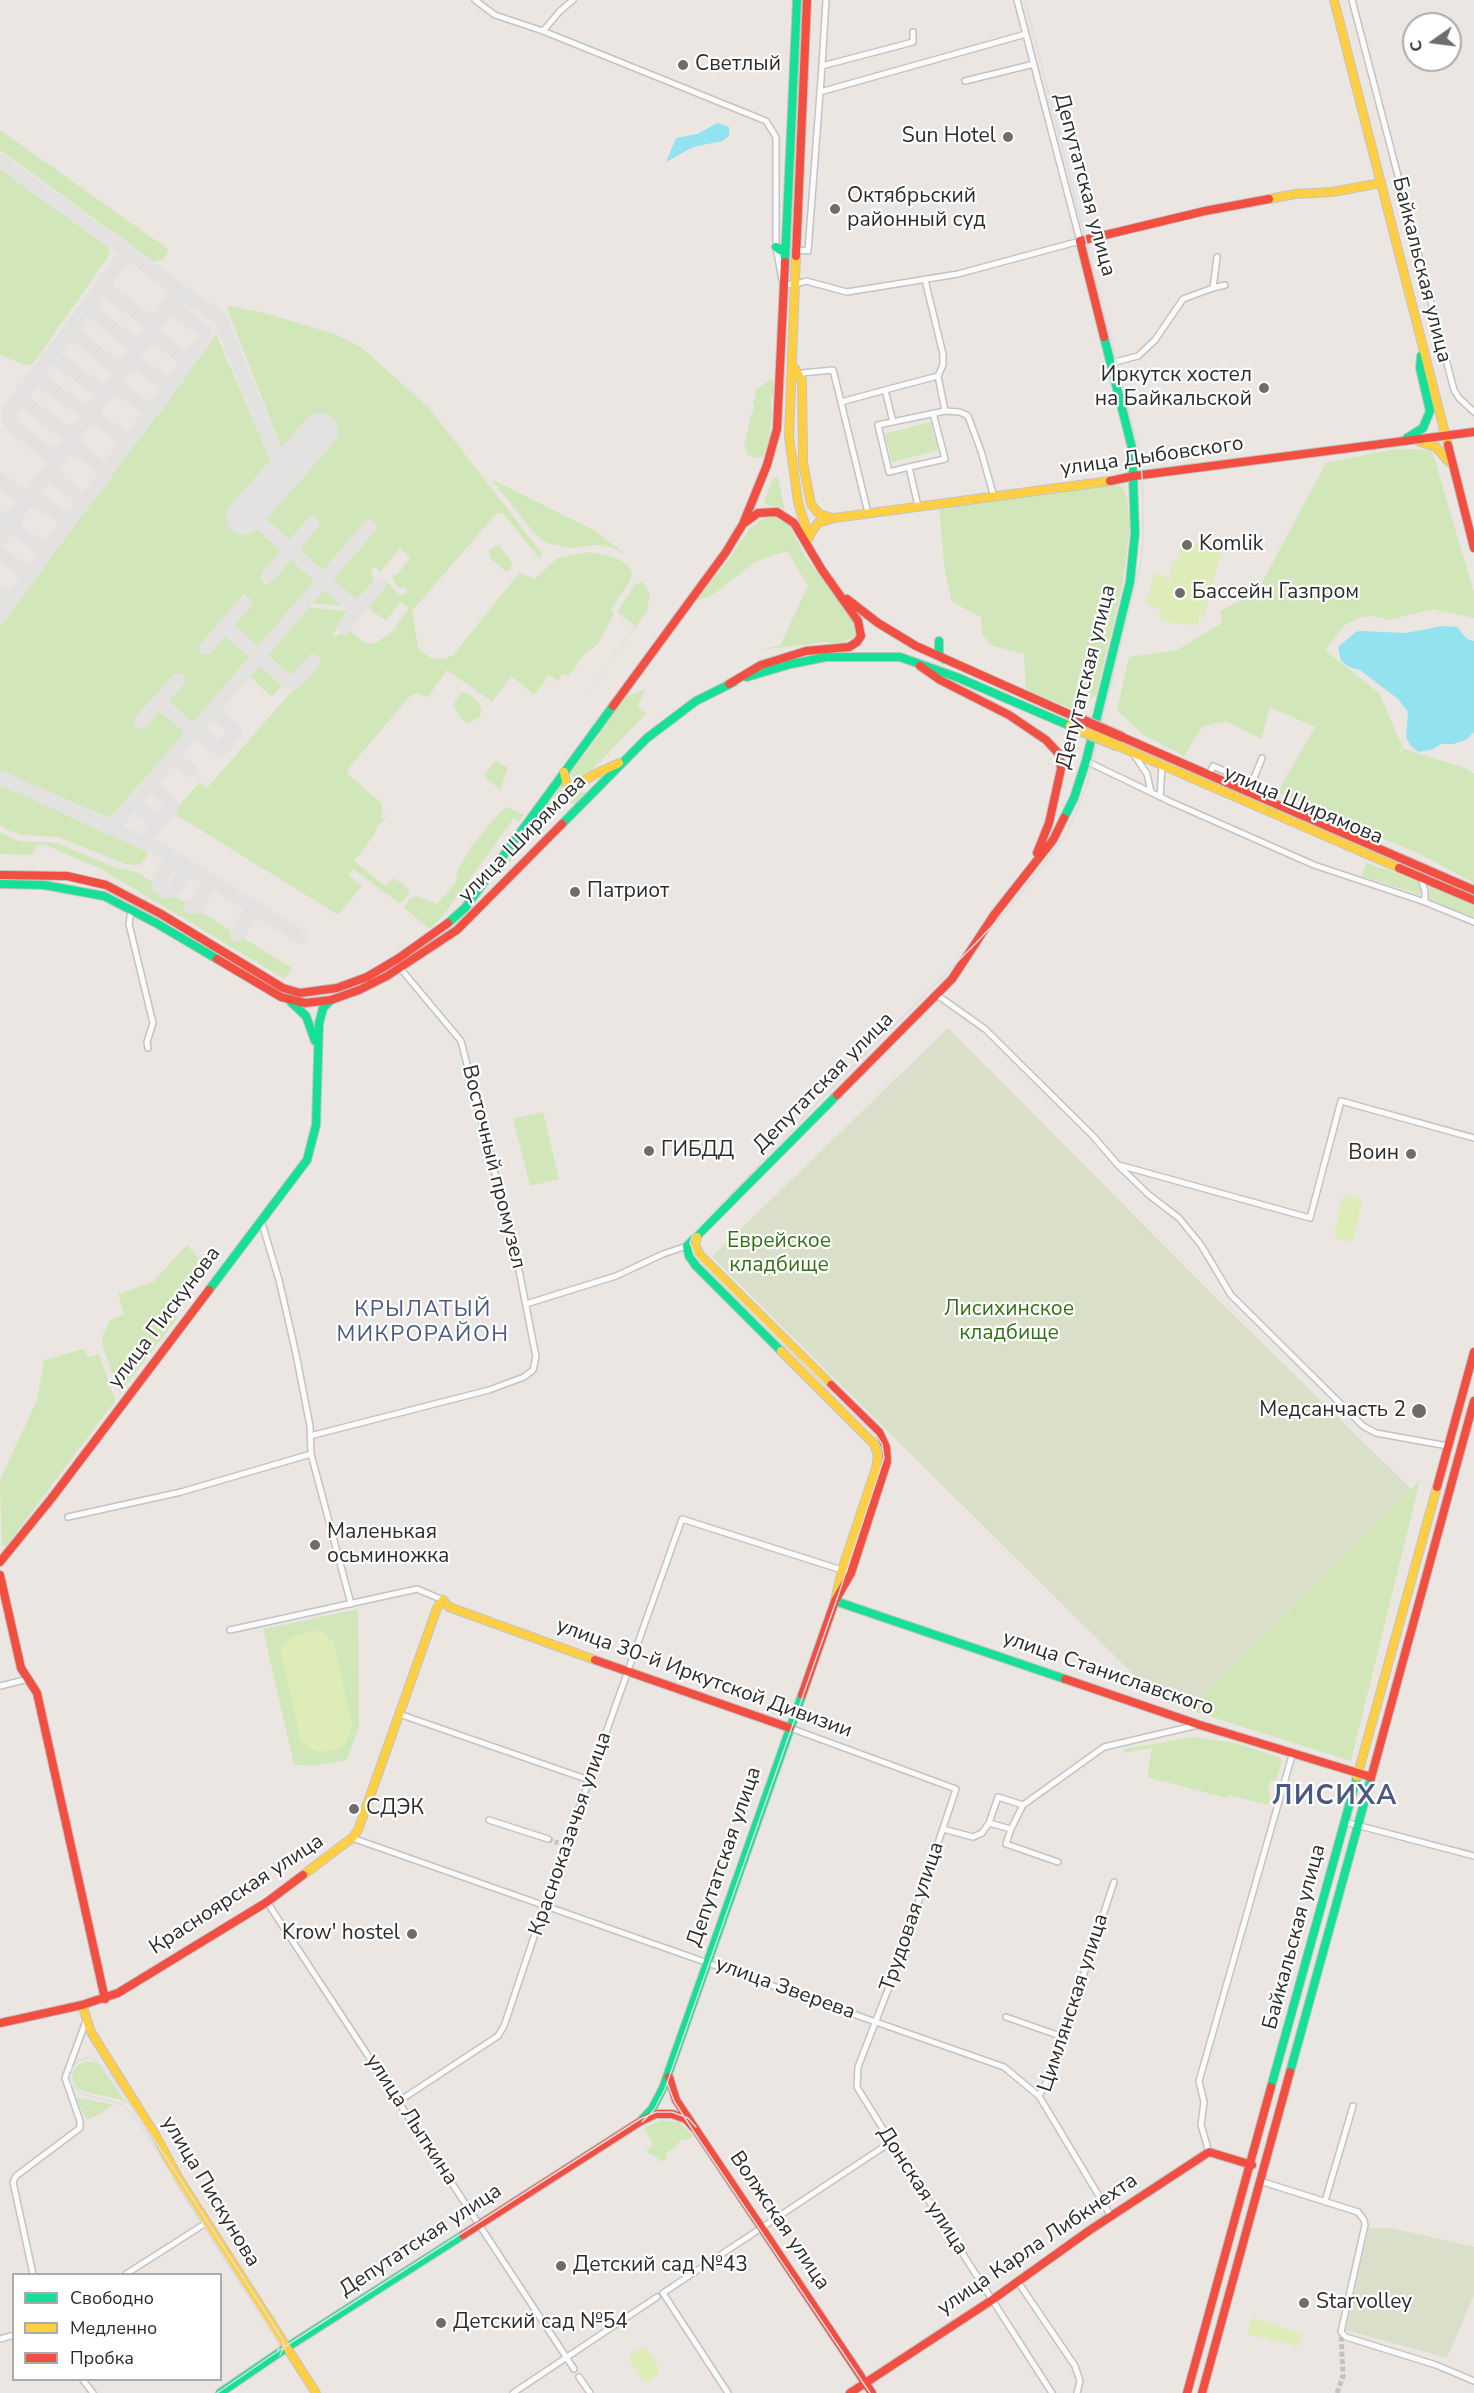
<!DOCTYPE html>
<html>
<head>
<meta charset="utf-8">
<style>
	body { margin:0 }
	#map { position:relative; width:1474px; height:2393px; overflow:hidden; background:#ebe6e2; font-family:"Nunito Sans",sans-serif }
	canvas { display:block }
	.legend { position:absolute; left:12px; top:2273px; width:210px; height:108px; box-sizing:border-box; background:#fff; border:2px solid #ababab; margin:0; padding:8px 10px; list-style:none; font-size:18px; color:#2c2c2c }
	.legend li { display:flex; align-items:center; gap:12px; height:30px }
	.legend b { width:30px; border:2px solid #ababab }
	.north { position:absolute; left:1402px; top:12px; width:60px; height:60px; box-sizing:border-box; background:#fff; border:2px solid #ababab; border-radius:50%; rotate:256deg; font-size:16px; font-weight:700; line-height:24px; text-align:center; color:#2c2c2c }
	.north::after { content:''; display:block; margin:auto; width:21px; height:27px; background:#6f6d6c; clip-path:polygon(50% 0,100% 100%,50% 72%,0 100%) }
</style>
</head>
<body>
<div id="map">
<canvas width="1474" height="2393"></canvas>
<ul class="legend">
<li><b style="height:8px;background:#16e098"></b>Свободно</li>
<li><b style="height:8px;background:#ffcf43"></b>Медленно</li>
<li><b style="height:8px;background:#f24e42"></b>Пробка</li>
</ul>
<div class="north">С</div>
</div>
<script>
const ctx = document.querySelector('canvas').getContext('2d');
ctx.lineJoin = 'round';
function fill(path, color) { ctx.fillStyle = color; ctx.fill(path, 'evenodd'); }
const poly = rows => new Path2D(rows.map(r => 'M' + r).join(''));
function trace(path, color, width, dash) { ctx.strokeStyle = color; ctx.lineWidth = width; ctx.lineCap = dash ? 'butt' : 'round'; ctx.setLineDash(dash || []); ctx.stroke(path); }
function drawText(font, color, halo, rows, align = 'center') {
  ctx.font = font + ' "Nunito Sans",sans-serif'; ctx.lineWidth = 4.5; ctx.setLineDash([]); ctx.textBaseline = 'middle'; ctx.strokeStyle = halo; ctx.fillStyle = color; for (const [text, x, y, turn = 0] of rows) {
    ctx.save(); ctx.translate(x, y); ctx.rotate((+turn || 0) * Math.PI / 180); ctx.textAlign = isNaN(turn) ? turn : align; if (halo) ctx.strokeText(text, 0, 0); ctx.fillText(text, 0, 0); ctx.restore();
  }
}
const green = poly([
	[800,0,803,0,790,271,788,271],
	[0,130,168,249,167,254,163,259,154,262,0,150],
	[0,167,107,245,110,254,33,364,25,365,0,355],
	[230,306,264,313,332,333,361,347,429,408,540,551,542,554,541,557,538,557,502,512,495,515,412,611,418,648,431,658,445,659,453,655,519,573,535,579,557,558,590,552,617,558,626,564,632,572,630,581,611,610,614,614,598,644,583,656,569,676,563,673,558,681,549,675,534,695,511,676,492,702,447,670,428,697,416,693,410,696,349,768,347,772,350,776,381,803,383,813,380,817,382,818,388,813,381,824,380,823,376,828,375,834,354,861,385,886,394,878,409,889,409,893,400,904,353,869,348,875,362,886,338,915,175,814,174,811,200,782,207,788,319,660,312,653,294,673,289,675,267,656,266,651,304,607,349,611,332,635,335,637,341,633,350,631,364,642,374,644,396,629,395,627,409,608,400,602,386,621,367,607,385,580,401,596,407,591,404,587,401,589,393,581,393,574,396,576,410,558,400,548,380,572,375,567,371,571,374,581,357,600,330,578,375,524,373,521,368,522,324,572,297,549,320,522,313,515,290,542,265,519,263,514,328,437,328,432,317,422,312,422,284,455,227,308],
	[216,334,273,466,228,519,238,528,249,516,284,548,260,578,267,585,292,556,318,578,261,646,256,647,231,625,252,601,244,594,199,647,207,653,227,630,251,651,252,656,192,725,164,704,185,679,178,673,135,723,142,729,161,708,188,729,110,818,0,772,0,626],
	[772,379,775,385,773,395,770,398,772,413,769,440,763,457,755,458,747,454,744,446,752,412,754,408,753,401,756,397,755,390],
	[930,422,938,450,892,462,885,434],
	[1395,449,1432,450,1474,593,1474,618,1433,609,1389,620,1373,616,1360,617,1345,625,1325,650,1379,693,1402,746,1399,754,1404,749,1465,768,1474,774,1474,883,1420,854,1332,818,1336,815,1277,793,1315,727,1270,707,1261,739,1226,721,1202,727,1184,756,1142,734,1117,710,1129,657,1177,650,1222,623,1220,611,1257,592,1326,463],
	[777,477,778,479,785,509,765,504,764,502,773,478],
	[491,479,596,531,626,555,611,547,595,545,571,548,547,543,536,535],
	[1114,485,1123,487,1127,498,1130,527,1122,588,1096,696,1076,700,1072,709,1026,690,1024,654,993,646,982,635,981,617,952,602,945,572,939,508],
	[774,517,789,524,805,557,856,622,856,635,854,638,838,643,825,642,760,650,780,645,808,586,787,551,756,561,713,595,699,600,697,599,729,559,750,528,762,519],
	[495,546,500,546,512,563,509,571,505,571,490,558,489,550],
	[642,581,650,595,647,611,574,713,635,626,617,612,634,586],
	[322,585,326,585,351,607,308,603],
	[261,660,284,680,284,684,272,697,247,674,257,661],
	[646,689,637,706,646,714,581,781,574,781,570,773,599,735,599,729,627,696],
	[466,692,479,702,482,710,479,717,469,723,462,720,453,705,461,693],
	[496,760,508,768,500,790,485,777,485,774],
	[563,781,567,788,573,791,582,793,590,791,576,805,566,801,554,803,547,811,548,815,544,822,539,823,509,863,507,861],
	[0,785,147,849,148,854,140,865,125,864,58,837,23,835,7,830,0,825],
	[508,807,524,815,519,822,514,818,445,913,430,929,404,908,409,900,417,896,437,904,456,882,457,871,472,846,500,812],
	[0,832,18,841,57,843,114,867,136,872,292,968,285,979,101,869,43,844,38,845,31,855,0,854],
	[1366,863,1423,882,1424,896,1362,876],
	[1429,885,1474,905,1474,918,1430,900],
	[543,1112,559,1179,530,1186,513,1119],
	[187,1245,199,1259,195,1273,168,1302,177,1318,120,1393,103,1348,102,1338,109,1321,124,1314,118,1294,153,1282],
	[83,1349,88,1357,99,1354,115,1401,6,1546,2,1545,0,1480,37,1400,44,1360],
	[1420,1480,1351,1761,1189,1710,1296,1604],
	[358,1609,359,1727,347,1760,314,1766,294,1765,263,1629],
	[1193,1737,1236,1743,1281,1758,1282,1762,1276,1780,1270,1781,1268,1790,1271,1797,1268,1805,1228,1795,1226,1798,1147,1777,1152,1748,1124,1753,1124,1749],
	[88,2061,96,2063,101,2067,127,2104,121,2100,83,2091,76,2087,72,2080,73,2071,79,2064],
	[76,2097,114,2105,90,2119,86,2119],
	[661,2120,679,2122,693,2136,687,2140,682,2139,673,2149,666,2153,667,2158,661,2162,655,2156,646,2152,653,2144,644,2128]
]);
const cemetery = poly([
	[948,1028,1212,1294,1411,1489,1189,1710,1144,1685,712,1257],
	[1369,2228,1391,2228,1474,2247,1474,2295,1447,2358,1346,2330]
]);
const pitch = poly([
	[1197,542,1222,549,1204,617,1198,616,1199,624,1195,625,1172,623,1159,619,1161,610,1146,604,1155,572,1171,581,1171,561,1179,561,1180,544,1193,545,1194,548],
	[1347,1195,1359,1198,1362,1203,1353,1240,1350,1242,1337,1239,1334,1235,1342,1199],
	[319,1631,326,1634,334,1643,352,1725,350,1734,344,1745,335,1750,323,1752,312,1750,301,1741,281,1654,282,1648,289,1639,299,1634],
	[1252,2318,1280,2326,1278,2332,1281,2327,1302,2334,1298,2346,1247,2334],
	[641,2347,646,2348,659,2368,659,2374,649,2381,643,2380,630,2360,631,2354]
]);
const water = poly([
	[718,123,729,127,729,136,722,141,693,147,666,162,676,138,697,134],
	[1442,626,1457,627,1467,639,1474,641,1474,732,1466,740,1453,744,1441,744,1433,749,1418,752,1410,745,1406,737,1408,712,1398,699,1360,670,1349,667,1341,661,1338,647,1356,632,1360,631,1406,633]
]);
const taxiway = poly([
	[0,161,188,296],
	[108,278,108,290,112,294,151,324,157,322],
	[92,299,92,310,96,315,133,344,142,343],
	[74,323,77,336,115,367,137,363,167,384,174,382,184,367,182,357],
	[144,340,151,338,159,339,182,357,187,357,192,356,205,339,204,331,177,310,174,294],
	[57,345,55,355,62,363,99,390,108,389],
	[39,370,38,377,45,384,84,411,93,411],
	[118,374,116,381,121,390,149,410,154,409,168,390,167,384],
	[23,391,22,397,25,402,66,433,77,432],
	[94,409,98,420,128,440,131,439,148,416,147,409],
	[75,436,74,443,78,450,106,470,126,445,124,439],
	[61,454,49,454,13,427,9,420,9,412,120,262],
	[0,479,19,495,32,495],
	[82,499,88,497,105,475,104,469],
	[25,503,32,500,39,501,67,521,71,519,83,504,82,499,54,477,53,466],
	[248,512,357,610,379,585],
	[0,520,16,516,14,522,17,531,46,551,66,526,64,520],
	[0,538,174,299,179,296,188,296,220,318,283,473],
	[0,554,28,573,32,572,43,557,43,551],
	[269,575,312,524],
	[0,594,8,599,14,597,27,579,26,573],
	[0,616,8,604,6,598],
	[227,625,230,631,288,682,295,682,313,662],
	[344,628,357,610],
	[206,648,245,603],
	[159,702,194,732],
	[141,722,178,680],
	[199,726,199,732,221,750,235,732,232,727,215,714,215,708],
	[170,759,175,758,190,770],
	[0,777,170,855,301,937],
	[135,800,136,804,154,820,155,827],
	[109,826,116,823,369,527],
	[140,840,145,839,172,806,170,802,152,786,152,780],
	[159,887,159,881,171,862,170,855],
	[166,892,174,890,185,871,183,863],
	[191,907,197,906,211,881],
	[237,935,254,907]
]);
const runway = poly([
	[244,517,320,431]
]);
const streetTunnel = poly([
	[548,1839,558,1843],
	[1337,2393,1343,2376,1341,2332]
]);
const street = poly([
	[475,0,495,15,543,31,766,121,776,137,776,247,783,285,797,284,806,281,847,292,958,274,1080,241,1017,0],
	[1352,0,1454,390,1459,398,1474,412],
	[543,31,560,11,573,0],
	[822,66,826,0],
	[965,81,1034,64],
	[820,92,1026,34],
	[797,250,808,251,822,66,913,42,913,32],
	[925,280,943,354,943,365,938,376],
	[1213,288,1225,285],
	[1111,363,1138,356,1155,340,1183,299,1213,288,1217,257],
	[802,380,802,373,833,370,841,402],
	[885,390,938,376,945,411],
	[909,467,945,459,933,413],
	[918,506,909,467,889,472,878,425,945,411,960,412,968,416,981,451,994,497],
	[868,513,841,402,885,390,893,422],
	[1133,753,1147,774,1151,792],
	[1086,761,1171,802,1314,865,1425,902,1474,922],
	[1209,775,1213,766,1252,783,1262,758],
	[1160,797,1162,765],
	[1421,877,1425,892,1425,902],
	[131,910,129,924,153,1023,147,1042,148,1048],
	[937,995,985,1029,1093,1136,1118,1165,1149,1195,1179,1218,1201,1245,1231,1295,1363,1426,1376,1433,1448,1446],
	[1119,1165,1310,1218,1341,1101,1474,1138],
	[261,1220,279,1280,296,1354,310,1426,311,1454,351,1604],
	[526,1304,616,1276,663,1254,687,1246],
	[310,1436,489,1390,524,1377,533,1370,536,1357,517,1260,461,1041,400,968],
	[68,1517,181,1492,311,1454],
	[230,1630,417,1589,443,1600],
	[0,1686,28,1679],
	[399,1714,589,1780],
	[790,1728,956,1789,896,1969,858,2067,857,2087,891,2142,1052,2393],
	[489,1820,548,1839],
	[1345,1822,1474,1856],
	[989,1823,998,1797,1023,1805,1104,1747,1198,1725],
	[943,1829,973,1837,982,1833,989,1823,1011,1829,1006,1844,1058,1862],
	[1011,1829,1023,1805],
	[352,1838,1004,2067,1039,2096],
	[267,1902,574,2369],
	[1006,2017,1063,2037],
	[399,2101,498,2036,504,2026,545,1904,682,1519,851,1573],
	[1209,2152,1201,2125,1204,2102,1199,2081,1293,1752],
	[1260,2181,1358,2212,1364,2220,1365,2225,1341,2332,1346,2337,1436,2365,1474,2381],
	[1325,2201,1353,2106],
	[1111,2216,1039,2096,1046,2083,1063,2037,1114,1882],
	[33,2274,13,2182,16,2176,80,2128,80,2121,65,2078,86,2021],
	[126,2274,206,2223],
	[1018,2282,1075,2366,1080,2381,1077,2393],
	[0,2339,14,2335],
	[579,2377,590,2393],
	[83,2380,93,2393],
	[513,2393,657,2297],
	[728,2393,663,2293,891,2142]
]);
const fast = poly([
	[776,247,780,250,786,246],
	[785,262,797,0],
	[1407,438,1423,428,1430,411,1420,368,1421,356],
	[939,641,939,655,944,659],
	[747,677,791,664,826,657,900,657,959,678,1070,726],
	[1064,818,1074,798,1086,761,1130,582,1135,533,1132,448,1104,337],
	[562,824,647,738,696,701,734,682],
	[0,884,44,885,104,896,156,923,217,959],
	[448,923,465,908,613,706],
	[291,1002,306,1016,315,1041],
	[209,1290,307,1160,316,1125,319,1024,323,1008,331,1000],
	[781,1351,696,1266,689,1256,687,1246,837,1095],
	[835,1601,1065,1679],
	[1290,2072,1371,1778],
	[1271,2087,1357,1777],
	[641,2121,652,2109,663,2088,802,1695],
	[220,2393,286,2348,463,2235]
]);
const slow = poly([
	[1334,0,1448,445],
	[1269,199,1295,194,1332,192,1381,183],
	[796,256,789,436,798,502,809,538],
	[794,367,802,381,803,463,811,504,819,514,833,518],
	[1418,441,1436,447,1449,462],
	[808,537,818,523,834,518,1110,481],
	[1118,746,1399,868],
	[564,772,566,782,569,786,575,787,593,775,619,763],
	[697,1237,695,1245,700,1255,831,1385],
	[781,1351,874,1444,878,1455,876,1468,842,1570,835,1601],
	[1357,1777,1437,1487],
	[303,1875,352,1838,358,1830,437,1608,443,1600,449,1607,595,1660],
	[82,2005,91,2032,156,2136,179,2179,316,2393]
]);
const jam = poly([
	[796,256,807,0],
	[1104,337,1080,241,1205,211,1269,199],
	[1448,445,1474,548],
	[1110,481,1134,476,1474,432],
	[743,524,767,465,777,429,785,262],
	[847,599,878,623,916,646,1073,716],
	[920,666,940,680,1009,715,1046,740,1060,755,1061,769,1049,823,1037,853],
	[613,706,726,552,743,524,758,513,777,512,794,523,822,570,858,621,861,636,857,642,849,647,806,651,761,665,729,684],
	[1122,737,1474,890],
	[1399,868,1474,900],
	[0,875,67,876,106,885,161,914,283,988,300,993,337,988,367,977,399,958,448,923],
	[217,959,281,997,305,1003,331,1000,359,990,387,976,457,930,562,824],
	[837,1095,952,979,994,915,1053,840,1064,818],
	[1437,1487,1474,1352],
	[0,1562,51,1499,209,1290],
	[0,1575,21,1668,37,1693,105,1999],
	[595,1660,790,1728],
	[1065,1679,1200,1725,1371,1777],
	[802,1695,835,1601,851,1573,887,1462,886,1447,879,1432,831,1385],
	[1371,1778,1474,1401],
	[0,2023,82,2005,118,1993,267,1902,303,1875],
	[669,2077,676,2100,872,2393],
	[463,2235,641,2121,656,2114,672,2114,686,2119,694,2128],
	[850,2393,992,2300,1090,2230,1209,2152,1252,2165],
	[1187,2393,1271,2087],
	[1202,2393,1290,2072]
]);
const tram = poly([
	[667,2082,674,2101,692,2129,870,2393],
	[642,2122,654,2110,665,2089,839,1593,884,1458,882,1444,876,1435,695,1256,690,1243,693,1234,827,1093,976,943,1009,908,1066,835,1086,788,1141,561,1143,540,1143,485,1139,450,1025,0],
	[278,2352,279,2343,137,2120,122,2104,82,2094,71,2084,69,2073,79,2060,90,2057,94,2059,112,2077,171,2165,283,2340,284,2347,280,2355],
	[217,2393,284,2347,640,2119,656,2112,672,2112,688,2118,696,2127]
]);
const slowBridge = poly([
	[1070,726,1118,746]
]);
const jamBridge = poly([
	[1073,716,1122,737]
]);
const markers = [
	[683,65,6,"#6f6d6c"],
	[1008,137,6,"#6f6d6c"],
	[835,209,6,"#6f6d6c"],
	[1264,388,6,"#6f6d6c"],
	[1187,545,6,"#6f6d6c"],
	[1180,593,6,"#6f6d6c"],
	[575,892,6,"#6f6d6c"],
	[649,1151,6,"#6f6d6c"],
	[1411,1154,6,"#6f6d6c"],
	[1419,1411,8,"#6f6d6c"],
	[315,1545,6,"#6f6d6c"],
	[354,1809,6,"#6f6d6c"],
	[412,1934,6,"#6f6d6c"],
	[561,2266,6,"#6f6d6c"],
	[1304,2303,6,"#6f6d6c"],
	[441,2323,6,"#6f6d6c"]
];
const poiNames = [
	["Светлый",695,65],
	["Sun Hotel",996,137,"right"],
	["Октябрьский",847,197],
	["районный суд",847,221],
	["Иркутск хостел",1252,376,"right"],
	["на Байкальской",1252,400,"right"],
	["Komlik",1199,545],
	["Бассейн Газпром",1192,593],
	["Патриот",587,892],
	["ГИБДД",661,1151],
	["Воин",1399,1154,"right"],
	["Медсанчасть 2",1406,1411,"right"],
	["Маленькая",327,1533],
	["осьминожка",327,1557],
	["СДЭК",366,1809],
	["Krow' hostel",400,1934,"right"],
	["Детский сад №43",573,2266],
	["Starvolley",1316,2303],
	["Детский сад №54",453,2323]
];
const streetNames = [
	["Депутатская улица",1084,185,75],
	["Байкальская улица",1421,270,76],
	["улица Дыбовского",1152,457,-8],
	["Депутатская улица",1087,677,-76],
	["улица Ширямова",1303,806,23],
	["улица Ширямова",523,839,-45],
	["Депутатская улица",824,1083,-45],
	["Восточный промузел",493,1167,76],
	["улица Пискунова",165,1318,-53],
	["улица Станиславского",1108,1674,19],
	["улица 30-й Иркутской Дивизии",704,1679,20],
	["Красноказачья улица",571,1834,-71],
	["Депутатская улица",725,1857,-71],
	["Красноярская улица",237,1895,-33],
	["Трудовая улица",913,1917,-71],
	["Байкальская улица",1295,1937,-75],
	["улица Зверева",785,1989,20],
	["Цимлянская улица",1074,2003,-72],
	["улица Лыткина",411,2120,57],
	["Донская улица",922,2191,57],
	["улица Пискунова",210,2192,59],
	["Волжская улица",779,2221,56],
	["Депутатская улица",421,2241,-33],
	["улица Карла Либкнехта",1038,2245,-34]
];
const parkNames = [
	["Еврейское",779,1242],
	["кладбище",779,1266],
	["Лисихинское",1009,1310],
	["кладбище",1009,1334]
];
const neighbourhoodNames = [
	["КРЫЛАТЫЙ",423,1311],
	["МИКРОРАЙОН",423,1336]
];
const districtNames = [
	["ЛИСИХА",1335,1797]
];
fill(green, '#d1e7b9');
fill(cemetery, '#d9dfc9');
fill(pitch, '#deecb7');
fill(water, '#92e2f0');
trace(taxiway, '#e4e2e1', 14);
trace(runway, '#e4e2e1', 36);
trace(streetTunnel, '#c5c1be', 5, [5, 2.5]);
trace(street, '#c4c3c3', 8);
trace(fast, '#c4c3c3', 10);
trace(slow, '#c4c3c3', 10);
trace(jam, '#c4c3c3', 10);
trace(street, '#fcfbfb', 5);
trace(fast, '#16e098', 8);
trace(slow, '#ffcf43', 8);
trace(jam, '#f24e42', 8);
trace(tram, '#dedee0', 1.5);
trace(slowBridge, '#c6c4c2', 12, []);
trace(jamBridge, '#c6c4c2', 12, []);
trace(slowBridge, '#ffcf43', 9);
trace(jamBridge, '#f24e42', 9);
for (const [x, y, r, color] of markers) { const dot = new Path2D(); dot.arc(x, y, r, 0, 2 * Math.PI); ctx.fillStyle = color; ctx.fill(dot); trace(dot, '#fff', 2); }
drawText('21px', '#2c2c2c', '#fff', poiNames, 'left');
drawText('21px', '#2c2c2c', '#fff', streetNames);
drawText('21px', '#337016', '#fff', parkNames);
ctx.letterSpacing = '1.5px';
drawText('22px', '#495981', '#fff', neighbourhoodNames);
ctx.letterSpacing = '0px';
ctx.letterSpacing = '1.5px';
drawText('bold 27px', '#495981', '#fff', districtNames);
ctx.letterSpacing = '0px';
</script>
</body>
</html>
